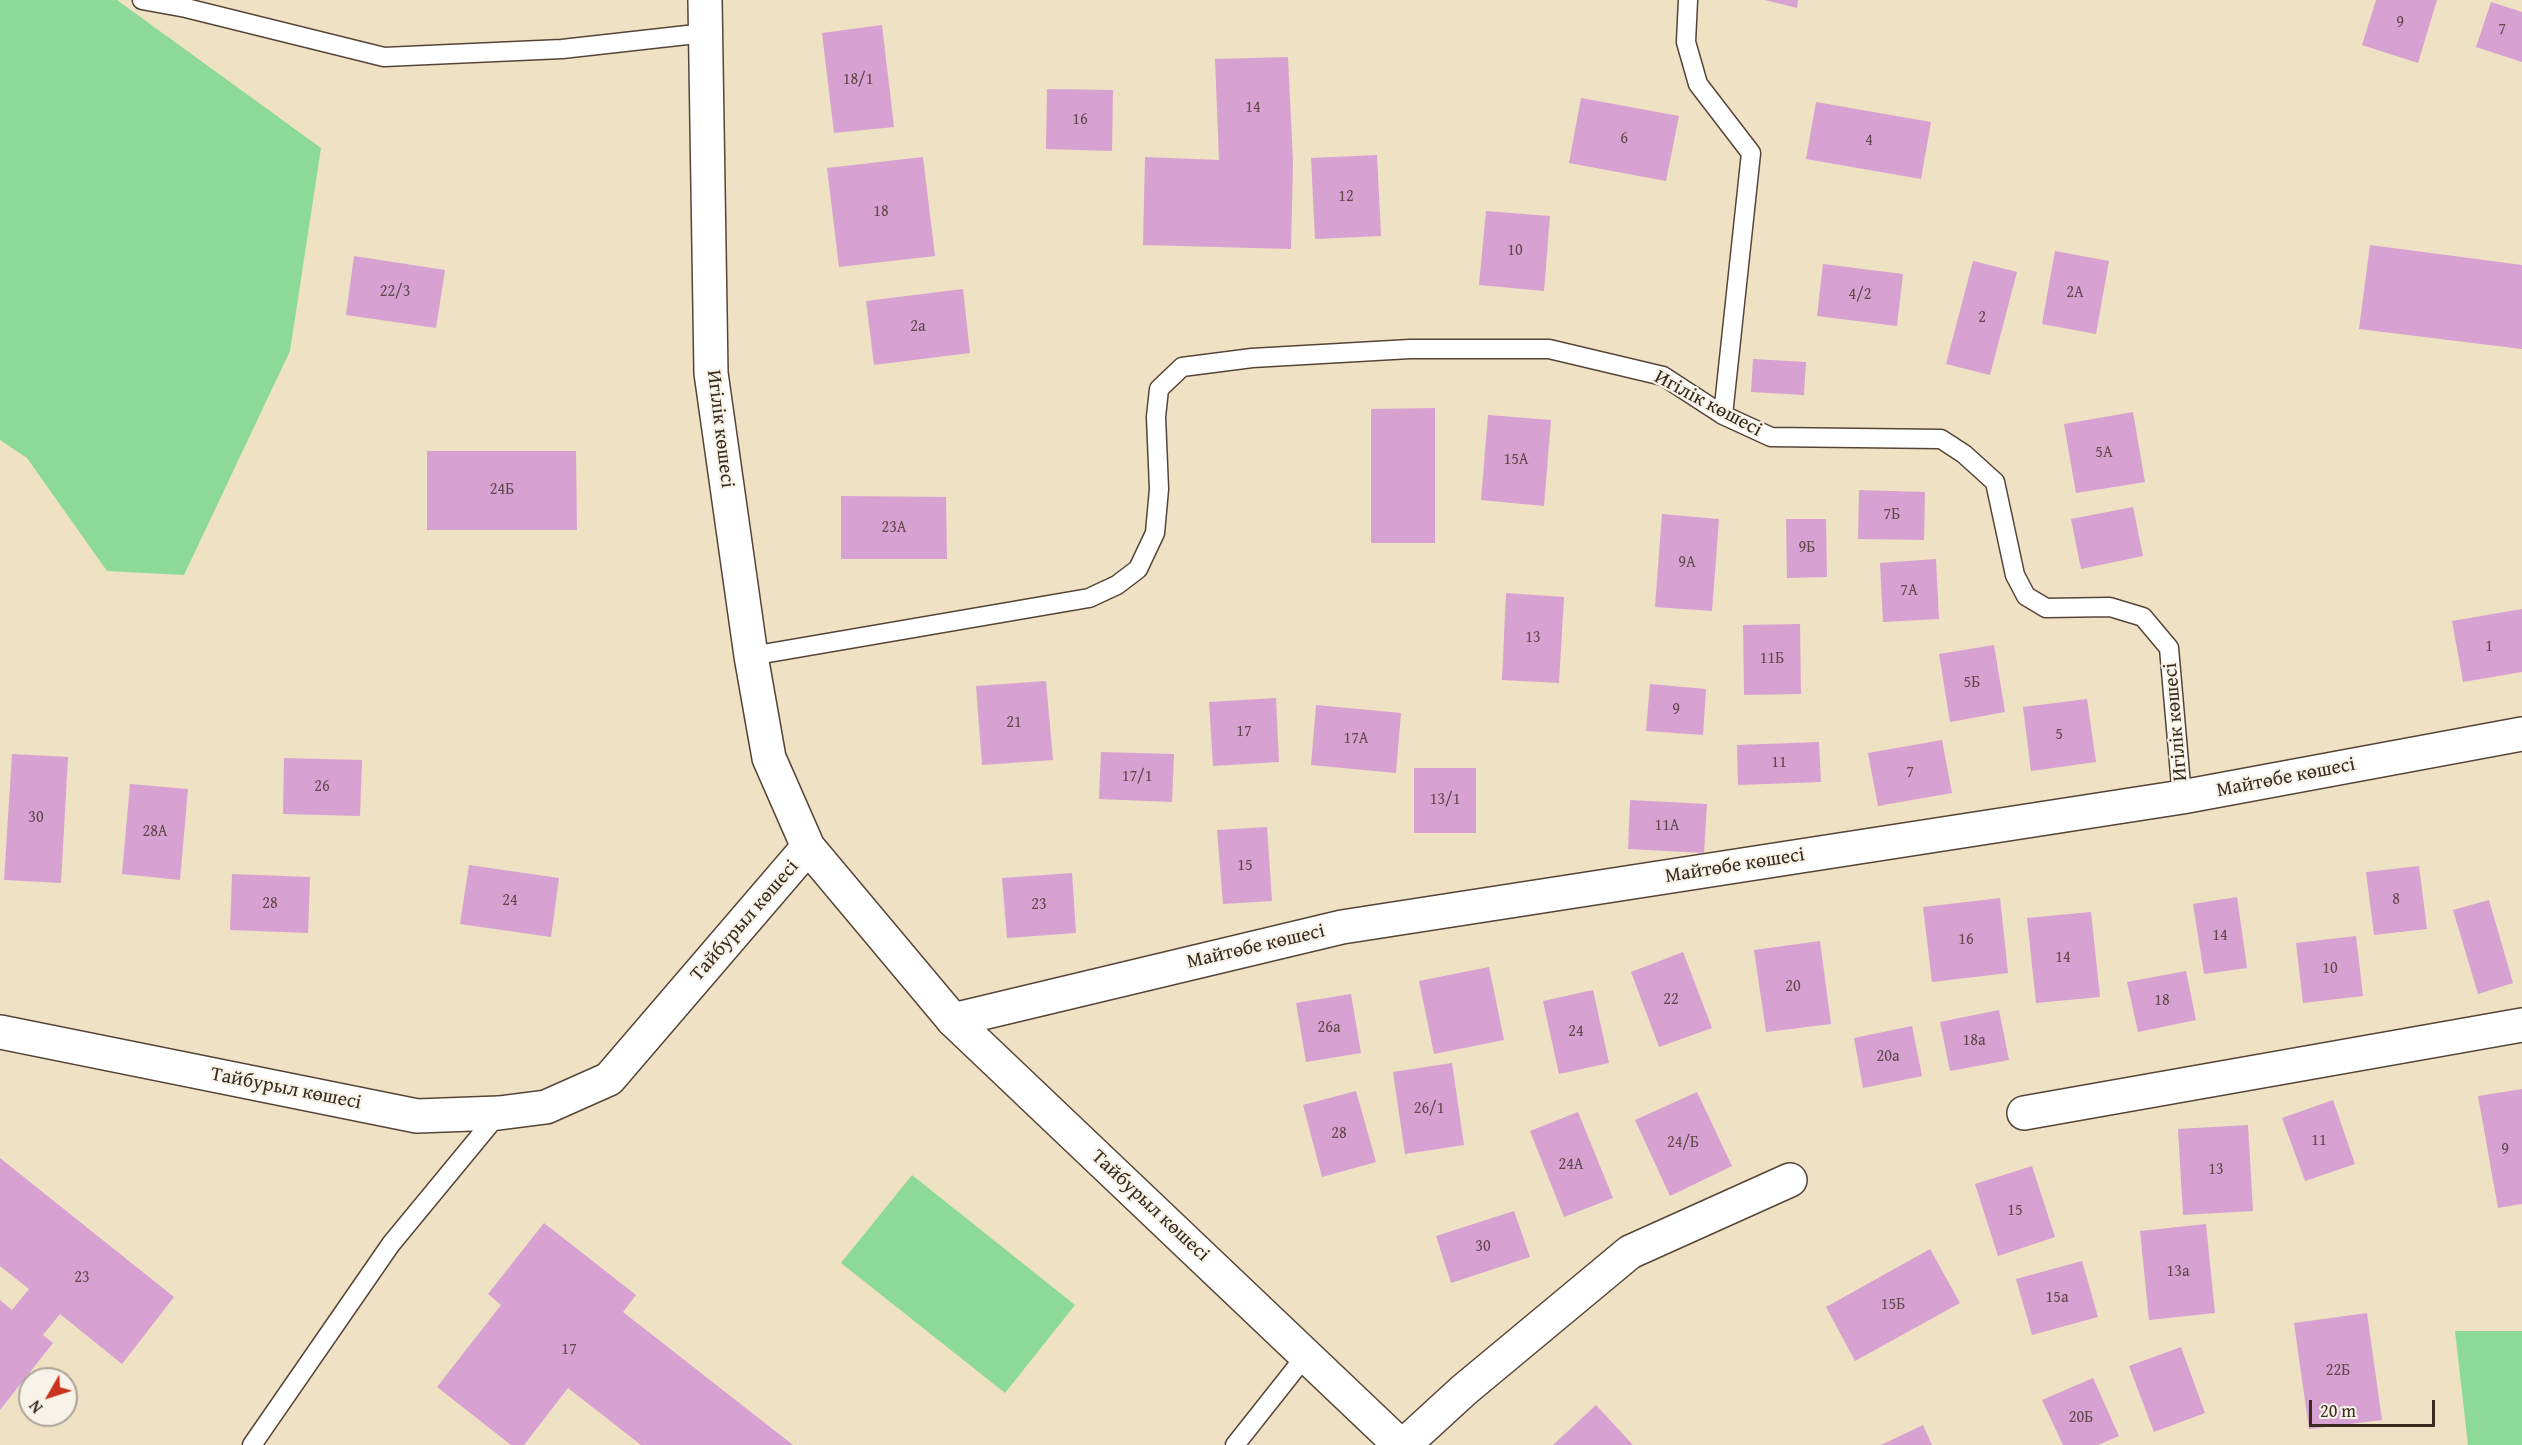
<!DOCTYPE html>
<html>
<head>
<meta charset="utf-8">
<style>
	body { margin:0 }
	#map { position:relative; width:2522px; height:1445px; overflow:hidden; background:#efe1c3; font-family:"Gentium Book Plus",serif }
	canvas { display:block }
	.north { position:absolute; left:18px; top:1367px; width:60px; height:60px; box-sizing:border-box; background:#f7f3e8; border:2px solid #aca397; border-radius:50%; rotate:231deg; font-size:16px; font-weight:700; line-height:24px; text-align:center; color:#3b2a1e }
	.north::after { content:''; display:block; margin:auto; width:21px; height:27px; background:#c8321e; clip-path:polygon(50% 0,100% 100%,50% 72%,0 100%) }
	.scale { position:absolute; left:2309px; top:1400px; width:126px; height:27px; box-sizing:border-box; border:3px solid #3b2a1e; border-top:0; padding-left:8px; font-size:18px; line-height:21px; white-space:nowrap; color:#3b2a1e; -webkit-text-stroke:4px #f7f3e8; paint-order:stroke }
</style>
</head>
<body>
<div id="map">
<canvas width="2522" height="1445"></canvas>
<div class="north">N</div>
<div class="scale">20 m</div>
</div>
<script>
const ctx = document.querySelector('canvas').getContext('2d');
ctx.lineJoin = 'round';
function fill(path, color) { ctx.fillStyle = color; ctx.fill(path, 'evenodd'); }
const poly = rows => new Path2D(rows.map(r => 'M' + r).join(''));
function trace(path, color, width, dash) { ctx.strokeStyle = color; ctx.lineWidth = width; ctx.lineCap = dash ? 'butt' : 'round'; ctx.setLineDash(dash || []); ctx.stroke(path); }
function drawText(font, color, halo, rows, align = 'center') {
  ctx.font = font + ' "Gentium Book Plus",serif'; ctx.lineWidth = 4.5; ctx.setLineDash([]); ctx.textBaseline = 'middle'; ctx.strokeStyle = halo; ctx.fillStyle = color; for (const [text, x, y, turn = 0] of rows) {
    ctx.save(); ctx.translate(x, y); ctx.rotate((+turn || 0) * Math.PI / 180); ctx.textAlign = isNaN(turn) ? turn : align; if (halo) ctx.strokeText(text, 0, 0); ctx.fillText(text, 0, 0); ctx.restore();
  }
}
const green = poly([
	[0,0,117,0,321,148,290,351,184,575,107,571,27,458,0,440],
	[912,1175,1075,1305,1005,1393,841,1263],
	[2455,1331,2522,1331,2522,1445,2468,1445]
]);
const building = poly([
	[1765,0,1798,0,1797,8],
	[2376,0,2437,0,2418,63,2362,45],
	[2491,2,2522,12,2522,62,2476,47],
	[882,25,894,127,834,133,822,33],
	[1288,57,1293,162,1291,249,1143,245,1145,157,1219,160,1215,59],
	[1047,89,1113,90,1112,151,1046,149],
	[1581,98,1679,116,1666,181,1569,163],
	[1816,102,1931,122,1921,179,1806,159],
	[1377,155,1381,236,1315,239,1311,158],
	[923,157,935,256,839,267,827,168],
	[1486,211,1550,216,1544,291,1479,285],
	[2370,245,2522,265,2522,349,2359,329],
	[2055,251,2109,261,2096,334,2042,324],
	[354,256,445,270,436,328,346,315],
	[1973,261,2017,272,1990,375,1946,364],
	[1823,264,1903,274,1897,326,1817,316],
	[963,289,970,353,874,365,866,301],
	[1753,359,1806,362,1804,395,1751,392],
	[1435,408,1435,543,1371,543,1371,409],
	[2133,412,2145,482,2076,493,2064,424],
	[1488,415,1551,420,1544,506,1481,500],
	[427,451,576,451,577,530,427,530],
	[1859,490,1925,492,1924,540,1858,539],
	[841,496,946,497,947,559,841,559],
	[2133,507,2143,556,2081,569,2071,519],
	[1662,514,1719,519,1712,611,1655,607],
	[1786,519,1826,519,1827,577,1787,578],
	[1936,559,1939,619,1883,622,1880,563],
	[1506,593,1564,597,1559,683,1502,680],
	[2522,609,2522,672,2463,682,2452,621],
	[1800,624,1801,694,1744,695,1743,625],
	[1994,645,2005,712,1950,722,1939,654],
	[1046,681,1053,760,982,765,976,686],
	[1650,684,1706,689,1703,735,1646,731],
	[1276,698,1279,762,1213,766,1209,702],
	[2087,699,2096,762,2031,771,2023,707],
	[1316,705,1401,713,1396,773,1311,765],
	[1942,740,1952,793,1878,806,1868,753],
	[1819,742,1821,782,1738,785,1737,745],
	[1101,752,1174,754,1172,802,1099,799],
	[12,754,68,757,61,883,4,880],
	[284,758,362,760,360,816,283,814],
	[1414,768,1476,768,1476,833,1414,833],
	[130,784,188,789,180,880,122,874],
	[1630,800,1707,804,1704,853,1628,849],
	[1267,827,1272,901,1223,904,1217,830],
	[469,865,559,878,551,937,460,924],
	[2419,866,2427,929,2374,935,2366,872],
	[1072,873,1076,933,1007,938,1002,878],
	[232,874,310,877,308,933,230,930],
	[2237,897,2247,968,2204,974,2193,904],
	[2000,898,2008,973,1932,982,1923,907],
	[2489,900,2513,983,2478,994,2453,910],
	[2091,912,2100,997,2036,1003,2027,918],
	[2356,936,2363,996,2303,1003,2296,943],
	[1820,941,1831,1024,1766,1032,1754,950],
	[1683,952,1712,1028,1659,1047,1631,972],
	[1489,967,1504,1040,1434,1054,1419,981],
	[2186,971,2196,1020,2138,1032,2127,982],
	[1593,990,1609,1063,1559,1074,1543,1001],
	[1351,994,1361,1053,1306,1062,1296,1003],
	[1999,1010,2009,1060,1950,1071,1940,1022],
	[1912,1026,1922,1076,1863,1088,1854,1038],
	[1452,1063,1464,1145,1405,1154,1393,1072],
	[2522,1089,2522,1204,2498,1208,2478,1096],
	[1356,1091,1376,1162,1322,1177,1303,1105],
	[1697,1092,1732,1166,1670,1196,1635,1120],
	[2333,1100,2355,1164,2305,1181,2282,1118],
	[1578,1112,1613,1198,1564,1217,1530,1131],
	[2248,1125,2253,1211,2183,1215,2178,1129],
	[0,1158,174,1297,122,1364,60,1314,43,1335,53,1343,0,1410,0,1300,12,1310,29,1289,0,1266],
	[2032,1166,2055,1237,1998,1256,1975,1184],
	[1514,1211,1530,1257,1451,1283,1436,1236],
	[544,1223,636,1295,623,1312,793,1445,641,1445,568,1388,524,1445,511,1445,437,1387,501,1305,488,1294],
	[2206,1224,2215,1313,2149,1320,2140,1231],
	[1930,1249,1960,1303,1855,1361,1826,1307],
	[2082,1261,2098,1317,2032,1335,2016,1279],
	[2367,1313,2382,1420,2309,1429,2294,1323],
	[2181,1347,2205,1413,2154,1432,2129,1366],
	[2093,1378,2119,1436,2098,1445,2063,1445,2042,1400],
	[1596,1405,1633,1445,1553,1445],
	[1923,1425,1932,1445,1881,1445]
]);
const lane = poly([
	[142,0,186,8,384,57,562,49,705,33],
	[1688,0,1686,42,1698,84,1751,153,1723,415],
	[751,656,1089,598,1117,585,1138,569,1155,533,1159,489,1156,417,1159,389,1182,367,1252,358,1410,349,1549,349,1663,376,1723,415,1771,437,1941,439,1964,454,1995,482,2015,575,2026,596,2046,608,2110,607,2143,617,2169,648,2182,797],
	[252,1445,391,1244,499,1113],
	[1235,1445,1307,1354]
]);
const street = poly([
	[953,1020,1342,927,2182,797,2522,734],
	[0,1032,417,1116,499,1113,546,1107,609,1079,808,847],
	[2024,1113,2522,1025],
	[1404,1445,1464,1390,1630,1252,1790,1180]
]);
const secondary = poly([
	[705,0,711,373,751,656,769,758,808,847,953,1020,1400,1445]
]);
const numberNames = [
	["9",2400,23],
	["7",2502,30],
	["18/1",858,80],
	["14",1253,108],
	["16",1080,120],
	["6",1624,139],
	["4",1869,141],
	["12",1346,197],
	["18",881,212],
	["10",1515,251],
	["22/3",395,292],
	["2А",2075,293],
	["4/2",1860,295],
	["2",1982,318],
	["2а",918,327],
	["5А",2104,453],
	["15А",1516,460],
	["24Б",502,490],
	["7Б",1892,515],
	["23А",894,528],
	["9Б",1807,548],
	["9А",1687,563],
	["7А",1909,591],
	["13",1533,638],
	["1",2489,647],
	["11Б",1772,659],
	["5Б",1972,683],
	["9",1676,710],
	["21",1014,723],
	["17",1244,732],
	["5",2059,735],
	["17А",1356,739],
	["11",1779,763],
	["7",1910,773],
	["17/1",1137,777],
	["26",322,787],
	["13/1",1445,800],
	["30",36,818],
	["11А",1667,826],
	["28А",155,832],
	["15",1245,866],
	["8",2396,900],
	["24",510,901],
	["28",270,904],
	["23",1039,905],
	["14",2220,936],
	["16",1966,940],
	["14",2063,958],
	["10",2330,969],
	["20",1793,987],
	["22",1671,1000],
	["18",2162,1001],
	["26а",1329,1028],
	["24",1576,1032],
	["18а",1974,1041],
	["20а",1888,1057],
	["26/1",1429,1109],
	["28",1339,1134],
	["11",2319,1141],
	["24/Б",1683,1143],
	["9",2505,1150],
	["24А",1571,1165],
	["13",2216,1170],
	["15",2015,1211],
	["30",1483,1247],
	["13а",2178,1272],
	["23",82,1278],
	["15а",2057,1298],
	["15Б",1893,1305],
	["17",569,1350],
	["22Б",2338,1371],
	["20Б",2081,1418]
];
const streetNames = [
	["Игілік көшесі",1708,404,28],
	["Игілік көшесі",720,429,83],
	["Игілік көшесі",2176,722,-95],
	["Майтөбе көшесі",2286,778,-11],
	["Майтөбе көшесі",1735,866,-9],
	["Тайбурыл көшесі",745,921,-49],
	["Майтөбе көшесі",1256,947,-13],
	["Тайбурыл көшесі",286,1089,11],
	["Тайбурыл көшесі",1150,1206,43]
];
fill(green, '#8dda98');
fill(building, '#d7a1d2');
trace(lane, '#564537', 21);
trace(street, '#564537', 36);
trace(secondary, '#564537', 36);
trace(lane, '#fff', 18);
trace(street, '#fff', 33);
trace(secondary, '#fff', 33);
drawText('16px', '#62484b', null, numberNames);
drawText('20px', '#3b2a1e', '#f7f3e8', streetNames);
</script>
</body>
</html>
